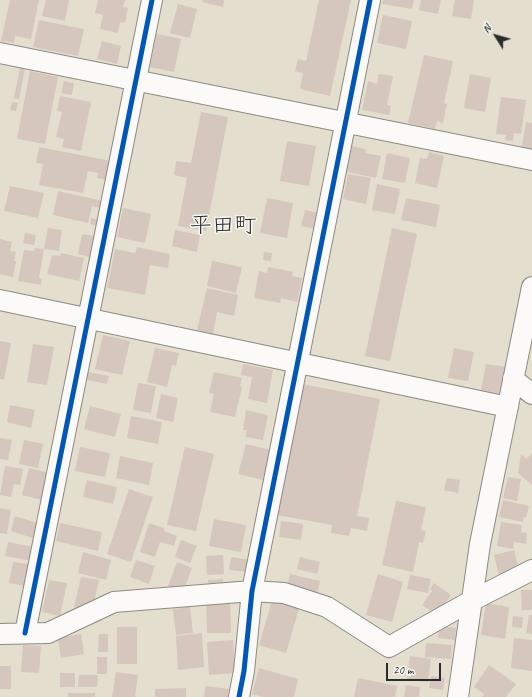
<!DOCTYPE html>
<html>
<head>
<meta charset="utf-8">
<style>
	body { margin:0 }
	#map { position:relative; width:532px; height:697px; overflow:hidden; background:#e3dece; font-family:Caveat,sans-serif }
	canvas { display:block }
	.north { position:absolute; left:476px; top:16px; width:40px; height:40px; -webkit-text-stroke:3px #f6f6f2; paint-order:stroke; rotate:307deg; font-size:11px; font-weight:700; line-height:16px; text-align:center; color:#2b2b2b }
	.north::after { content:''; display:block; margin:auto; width:14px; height:18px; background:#2b2b2b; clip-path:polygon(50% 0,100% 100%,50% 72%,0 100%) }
	.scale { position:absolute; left:386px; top:663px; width:55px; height:18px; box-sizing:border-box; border:2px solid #2b2b2b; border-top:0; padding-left:5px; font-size:12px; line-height:14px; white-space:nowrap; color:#2b2b2b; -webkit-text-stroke:3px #f6f6f2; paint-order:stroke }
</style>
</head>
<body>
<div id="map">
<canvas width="532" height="697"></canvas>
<div class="north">N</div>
<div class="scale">20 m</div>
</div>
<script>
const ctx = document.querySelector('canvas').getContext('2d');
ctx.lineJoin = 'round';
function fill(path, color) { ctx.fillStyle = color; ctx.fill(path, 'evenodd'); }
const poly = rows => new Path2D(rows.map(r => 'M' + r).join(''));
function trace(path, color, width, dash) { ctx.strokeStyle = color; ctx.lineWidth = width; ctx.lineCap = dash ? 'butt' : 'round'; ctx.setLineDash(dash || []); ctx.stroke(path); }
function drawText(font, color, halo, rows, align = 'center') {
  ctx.font = font + ' Caveat,"Klee One",sans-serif'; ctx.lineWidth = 3; ctx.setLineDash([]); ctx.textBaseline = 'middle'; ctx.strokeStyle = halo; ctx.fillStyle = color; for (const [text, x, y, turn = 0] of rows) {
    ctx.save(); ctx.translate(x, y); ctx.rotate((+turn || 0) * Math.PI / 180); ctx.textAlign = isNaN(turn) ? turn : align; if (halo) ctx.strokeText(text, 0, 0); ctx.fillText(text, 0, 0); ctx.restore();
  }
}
const building = poly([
	[10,0,39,0,31,39,15,36,14,43,1,41],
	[46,0,69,0,65,21,42,16],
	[98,0,125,0,123,7,128,8,125,23,120,22,118,33,100,29,103,15,95,13],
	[203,0,224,0,223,7,202,2],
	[319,0,351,0,330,96,300,89,303,73,295,71,298,59,306,61],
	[383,0,414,0,412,9,382,4],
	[421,0,441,0,438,14,419,10],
	[455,0,474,0,471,19,452,16],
	[178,4,197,9,190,38,170,33],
	[383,15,412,21,406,49,377,43],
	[39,20,84,29,78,56,33,47],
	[157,34,181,39,174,72,150,67],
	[102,41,121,46,117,64,97,59],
	[424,55,453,61,444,103,447,104,443,123,437,121,435,129,408,123],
	[20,68,25,69,19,99,14,98],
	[30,71,58,77,45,144,17,139],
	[379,74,393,76,387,105,391,106,389,115,362,110,368,81,377,84],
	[470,74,491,78,485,112,464,108],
	[64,81,74,83,72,95,61,93],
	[60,96,91,102,81,151,62,147,64,139,56,137,62,112,57,111],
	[501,97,526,100,521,134,514,133,513,141,505,140,506,135,496,134],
	[12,102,18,103,16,111,10,110],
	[201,112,228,117,206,231,178,226,187,178,174,175,176,161,191,163],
	[526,122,532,123,532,153,521,151],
	[287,141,316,146,309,186,280,181],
	[352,146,366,149,365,153,381,156,376,178,347,172],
	[39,147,116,162,113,181,97,178,98,173,88,171,83,193,39,185,43,164,36,163],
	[429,152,444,156,437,188,415,183,420,158,427,159],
	[387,153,410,158,405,183,382,179],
	[348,174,371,178,366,204,343,199],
	[377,184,400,189,395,214,372,210],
	[10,186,44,193,38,218,4,211],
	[58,191,107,202,105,209,92,206,88,223,53,215],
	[267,198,293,203,287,238,260,233],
	[406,198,440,205,436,227,401,220],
	[123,208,151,214,145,243,117,237],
	[305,210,319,213,315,229,301,226],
	[91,218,101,220,99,227,90,224],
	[48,228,62,230,59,251,44,249],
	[392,228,417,234,390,361,365,356],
	[175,230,200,235,197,252,172,246],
	[25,233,36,235,34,245,23,243],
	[82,234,99,237,95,258,78,254],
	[0,239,12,242,10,251,16,252,14,261,16,261,13,277,0,274],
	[137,247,170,254,168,268,150,265,145,295,107,288,115,249,135,253],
	[35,248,44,249,39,278,42,279,41,285,18,281,24,250,34,251],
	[264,252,272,253,271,261,263,260],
	[61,253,84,258,79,281,47,274,52,255,60,256],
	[212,261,242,267,236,293,207,286],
	[268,267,293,272,292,276,302,278,297,302,281,298,280,303,254,298,259,271,267,273],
	[207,288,238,295,234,316,217,312,213,334,197,330],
	[103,335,130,341,122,375,95,369],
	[0,341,11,343,4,380,0,379],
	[33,344,54,347,47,385,27,382],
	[155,348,179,353,176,366,172,365,167,387,147,382],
	[454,348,474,352,468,381,448,378],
	[243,364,273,370,267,403,248,399,252,377,241,375],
	[486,364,506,367,500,394,481,390],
	[88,372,109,376,107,384,87,380],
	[214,372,242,378,240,386,242,387,235,417,210,412,214,394,209,393],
	[138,383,156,386,151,413,133,410],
	[302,384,380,399,357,516,369,518,367,531,351,528,349,536,331,533,332,525,277,515],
	[161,394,178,398,173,422,156,418],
	[10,405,35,410,31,428,7,422],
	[90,406,121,414,115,437,84,429],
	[246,410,268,415,263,440,245,437,247,430,243,430],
	[131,416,162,422,158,444,127,438],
	[0,438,12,440,8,460,0,459],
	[24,440,43,444,38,468,19,464],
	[246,444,271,450,263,480,238,474],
	[80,447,110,453,105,477,75,471],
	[185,447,214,454,196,531,167,525],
	[532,452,532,485,518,473,521,454,527,459],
	[120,456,153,463,149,485,116,478],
	[5,466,23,469,20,485,14,484,11,497,0,495],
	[29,468,49,473,42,500,22,495],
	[508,477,521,479,517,501,503,498],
	[447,478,460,480,458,493,444,490],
	[87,480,117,487,113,504,83,497],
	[129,489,153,497,131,562,107,554],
	[503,500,529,506,526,517,524,517,523,522,499,517],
	[396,501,426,507,421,530,426,531,423,543,419,542,413,572,382,565],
	[0,508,11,510,7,534,0,533],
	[15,516,40,524,36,539,11,531],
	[214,519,246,525,241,552,209,546],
	[281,521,303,524,301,540,279,537],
	[501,522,522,525,521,532,527,533,526,544,514,542,513,549,497,546],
	[60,523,102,532,98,551,56,541],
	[149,523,164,528,164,531,177,536,174,546,160,542,155,557,140,552],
	[181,540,197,546,190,563,175,557],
	[8,542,34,547,32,561,5,556],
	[514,550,518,566,513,568,515,577,500,580,494,555],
	[83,552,111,560,106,580,78,573],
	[223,555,224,574,207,575,206,556],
	[231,557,251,560,249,572,229,570],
	[300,557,320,562,317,574,297,569],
	[136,560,155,566,149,584,130,577],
	[13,562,28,564,24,586,9,583],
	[177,562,192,568,183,592,168,586],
	[290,574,320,581,317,596,287,588],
	[378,574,403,582,392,622,366,615],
	[410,575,431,579,428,593,407,589],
	[81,577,99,580,92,611,74,607],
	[223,579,224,588,209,589,208,580],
	[49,580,67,583,60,616,42,612],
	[434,583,451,595,437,615,422,605,432,591,430,589],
	[521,590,532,590,532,610,522,610],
	[273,597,300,605,286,653,259,645],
	[230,600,231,633,207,633,206,601],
	[486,603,509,607,505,639,481,635],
	[190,607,193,633,176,635,173,609],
	[529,615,532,615,532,634,526,633],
	[513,616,523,617,522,628,512,627],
	[439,626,456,628,455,640,438,638],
	[117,627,137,627,137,664,117,664],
	[202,633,204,667,178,670,176,636],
	[81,634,84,654,61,658,58,638],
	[99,634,108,634,108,652,98,652],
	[514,638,532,640,532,671,511,668],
	[233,640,235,673,209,675,207,642],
	[426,643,452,645,451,659,425,657],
	[23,645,41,646,39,673,21,672],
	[410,656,431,659,428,682,407,680],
	[97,657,107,657,107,674,97,674],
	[489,665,516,684,506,697,482,697,484,694,474,687],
	[0,666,11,666,11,689,0,689],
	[259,668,298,679,294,697,263,697,252,694],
	[116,672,138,675,135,697,112,697],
	[60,673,75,673,75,687,60,687],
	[79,675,98,675,97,687,78,687],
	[431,676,445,678,443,690,429,688],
	[358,678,397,686,395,697,354,697],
	[406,685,420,687,419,697,404,697],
	[205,686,229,689,228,697,204,697],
	[186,688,186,697,155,697,155,689],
	[68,693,95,693,95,697,68,697]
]);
const minor = poly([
	[0,53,532,160],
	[0,300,508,407],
	[513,379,532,394],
	[25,633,152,0],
	[0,634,48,633,114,602,252,591,284,593,327,607,389,647,471,601,532,570],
	[239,697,244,671,252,591,370,0],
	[458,697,480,544,532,287]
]);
const cycleway = poly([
	[25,633,152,0],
	[239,697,244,671,252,591,370,0]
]);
const quarterNames = [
	["平田町",223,226]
];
fill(building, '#d5c7be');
trace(minor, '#8d8a82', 22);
trace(minor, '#fbfaf8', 20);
trace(cycleway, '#0057b8', 5);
drawText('22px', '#2b2b2b', '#f6f6f2', quarterNames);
</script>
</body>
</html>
